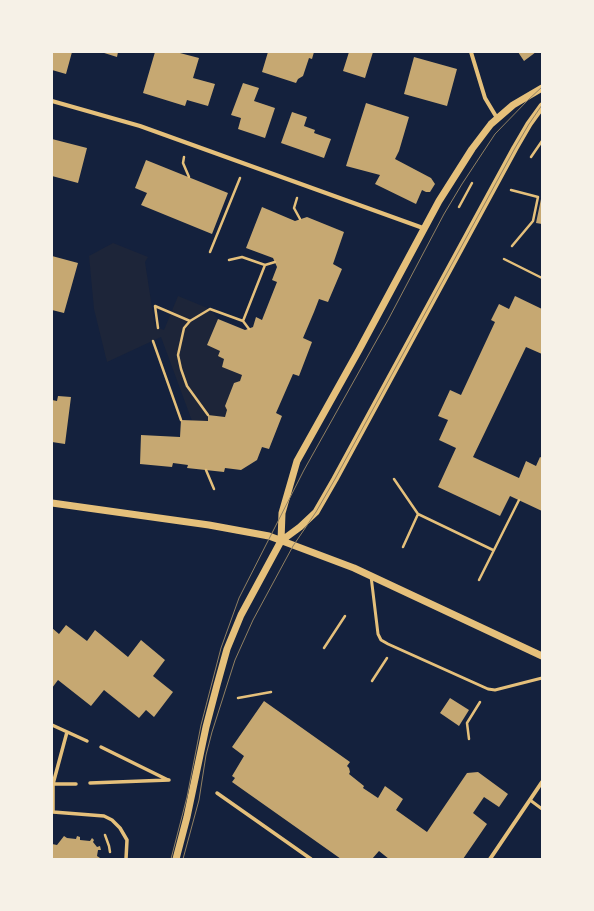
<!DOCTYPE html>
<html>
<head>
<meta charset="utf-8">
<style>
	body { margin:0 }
	#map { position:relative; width:594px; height:911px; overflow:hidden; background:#14213d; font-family:Roboto,sans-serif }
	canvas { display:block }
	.frame { position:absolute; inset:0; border:53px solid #f6f1e7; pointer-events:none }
</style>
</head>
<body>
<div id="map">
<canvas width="594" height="911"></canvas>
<div class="frame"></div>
</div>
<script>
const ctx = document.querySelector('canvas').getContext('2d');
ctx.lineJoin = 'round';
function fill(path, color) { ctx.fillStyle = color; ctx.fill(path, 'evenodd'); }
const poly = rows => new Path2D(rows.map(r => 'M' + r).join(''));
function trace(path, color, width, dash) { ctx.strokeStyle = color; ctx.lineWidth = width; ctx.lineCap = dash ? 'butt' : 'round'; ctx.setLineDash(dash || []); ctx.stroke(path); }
const green = poly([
	[113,243,148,257,145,262,155,327,164,330,178,296,210,309,218,319,207,345,220,351,219,356,224,359,222,367,242,375,240,381,234,383,225,406,227,410,225,417,208,415,208,421,192,421,161,337,107,362,94,309,89,256]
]);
const building = poly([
	[52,52,72,52,66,74,52,70],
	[101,52,118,52,117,57],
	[155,52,176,52,199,58,193,78,215,84,208,106,187,100,185,106,143,93],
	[268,52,314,52,312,59,309,58,303,76,298,79,296,83,262,72],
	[349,52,373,52,365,78,343,71],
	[518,52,536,52,524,61],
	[414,57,457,69,447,106,404,94],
	[243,83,259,88,254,101,275,108,265,138,238,129,241,118,231,115],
	[366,103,409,117,399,151,395,159,431,178,435,184,430,192,426,192,422,190,416,204,375,184,380,175,346,166],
	[292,112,307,117,304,126,315,130,314,133,331,139,324,158,281,143],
	[52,139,87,148,78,183,52,176],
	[146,160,228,193,212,234,141,205,147,193,135,188],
	[541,199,542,199,542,224,536,223],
	[262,207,295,221,307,217,344,232,333,264,342,269,328,302,319,299,314,312,303,338,312,342,299,376,293,374,276,413,282,416,269,449,262,447,257,460,241,470,225,468,224,472,187,468,188,465,173,463,172,467,140,464,141,435,180,437,181,420,208,421,208,415,225,417,227,410,225,406,234,383,240,381,242,375,222,367,224,359,218,356,220,351,207,345,218,319,245,330,253,327,256,317,262,320,277,282,272,280,277,267,273,258,246,248],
	[52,256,78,263,64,313,52,310],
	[515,296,542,309,542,354,526,347,473,457,519,478,526,461,536,466,540,457,542,458,542,511,510,496,500,516,438,487,456,448,439,440,448,420,438,416,450,390,461,395,495,322,491,320,499,304,509,309],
	[58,396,71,397,65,444,52,442,53,433,52,433,52,400,57,401],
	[66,625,87,641,95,630,128,657,141,640,165,660,153,676,173,692,154,717,146,710,139,718,104,690,91,706,58,680,52,688,52,628,59,634],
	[450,698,469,710,459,726,440,713],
	[264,701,350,762,347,766,349,768,350,772,349,774,364,786,363,788,378,798,385,786,403,799,396,810,427,832,467,773,478,772,508,794,499,807,484,797,473,813,487,824,463,859,389,859,379,851,372,859,341,859,232,782,235,778,232,776,244,756,232,747],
	[64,836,67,838,76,839,77,836,80,837,80,840,90,841,92,838,94,840,93,842,97,847,100,846,101,850,98,850,97,856,100,858,94,859,52,859,52,844,57,845]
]);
const path = poly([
	[184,157,183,163,189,177],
	[531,157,542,141],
	[511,190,538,197,533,221,512,246],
	[297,198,294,208,300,219],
	[459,207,472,183],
	[210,252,240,178],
	[504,259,542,278],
	[265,265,275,262],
	[243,321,249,329],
	[158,328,155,306,190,321],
	[153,341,181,420],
	[208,415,187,386,181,369,178,355,184,328,190,321,210,309,243,321,265,265,242,257,229,260],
	[206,470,214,489],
	[394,479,418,514],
	[403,547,418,514,493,550],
	[479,580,519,500],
	[324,648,345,616],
	[372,681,387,658],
	[238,698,271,692],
	[469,739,467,723,480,702],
	[105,835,109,846,110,852]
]);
const service = poly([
	[371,576,378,634,381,640,388,644,488,689,495,690,542,678],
	[530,800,542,809]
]);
const pedestrian = poly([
	[52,725,87,741],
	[67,732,53,784,53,812,104,816,112,820,120,828,127,840,126,859],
	[101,747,168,780],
	[90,783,169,780],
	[52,784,76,784],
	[217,793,311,859]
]);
const minor = poly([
	[471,52,485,98,497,118],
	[52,101,140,126,423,228],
	[490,859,542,782]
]);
const tertiary = poly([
	[52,503,209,525,269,536,354,568,542,656],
	[281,541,282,513,297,461,359,350,439,201,472,149,491,124,513,105,542,88],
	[176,859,187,817,206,727,217,685,227,649,241,615,281,541,300,527,316,512,335,479,515,148,529,124,542,106]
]);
const tram = poly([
	[171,859,187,797,201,725,221,648,239,598,304,470,388,320,444,214,462,184,495,134,528,100,542,87],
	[183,859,199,800,206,755,212,732,235,660,253,620,293,546,316,512,335,479,515,148,529,124,542,105]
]);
fill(green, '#1d2539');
fill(building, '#c6a872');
trace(path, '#e5c07b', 2.5);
trace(service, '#e5c07b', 3);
trace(pedestrian, '#e5c07b', 3.5);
trace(minor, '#e5c07b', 4);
trace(tertiary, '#e5c07b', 7);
trace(tram, '#918062', 1);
</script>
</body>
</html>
